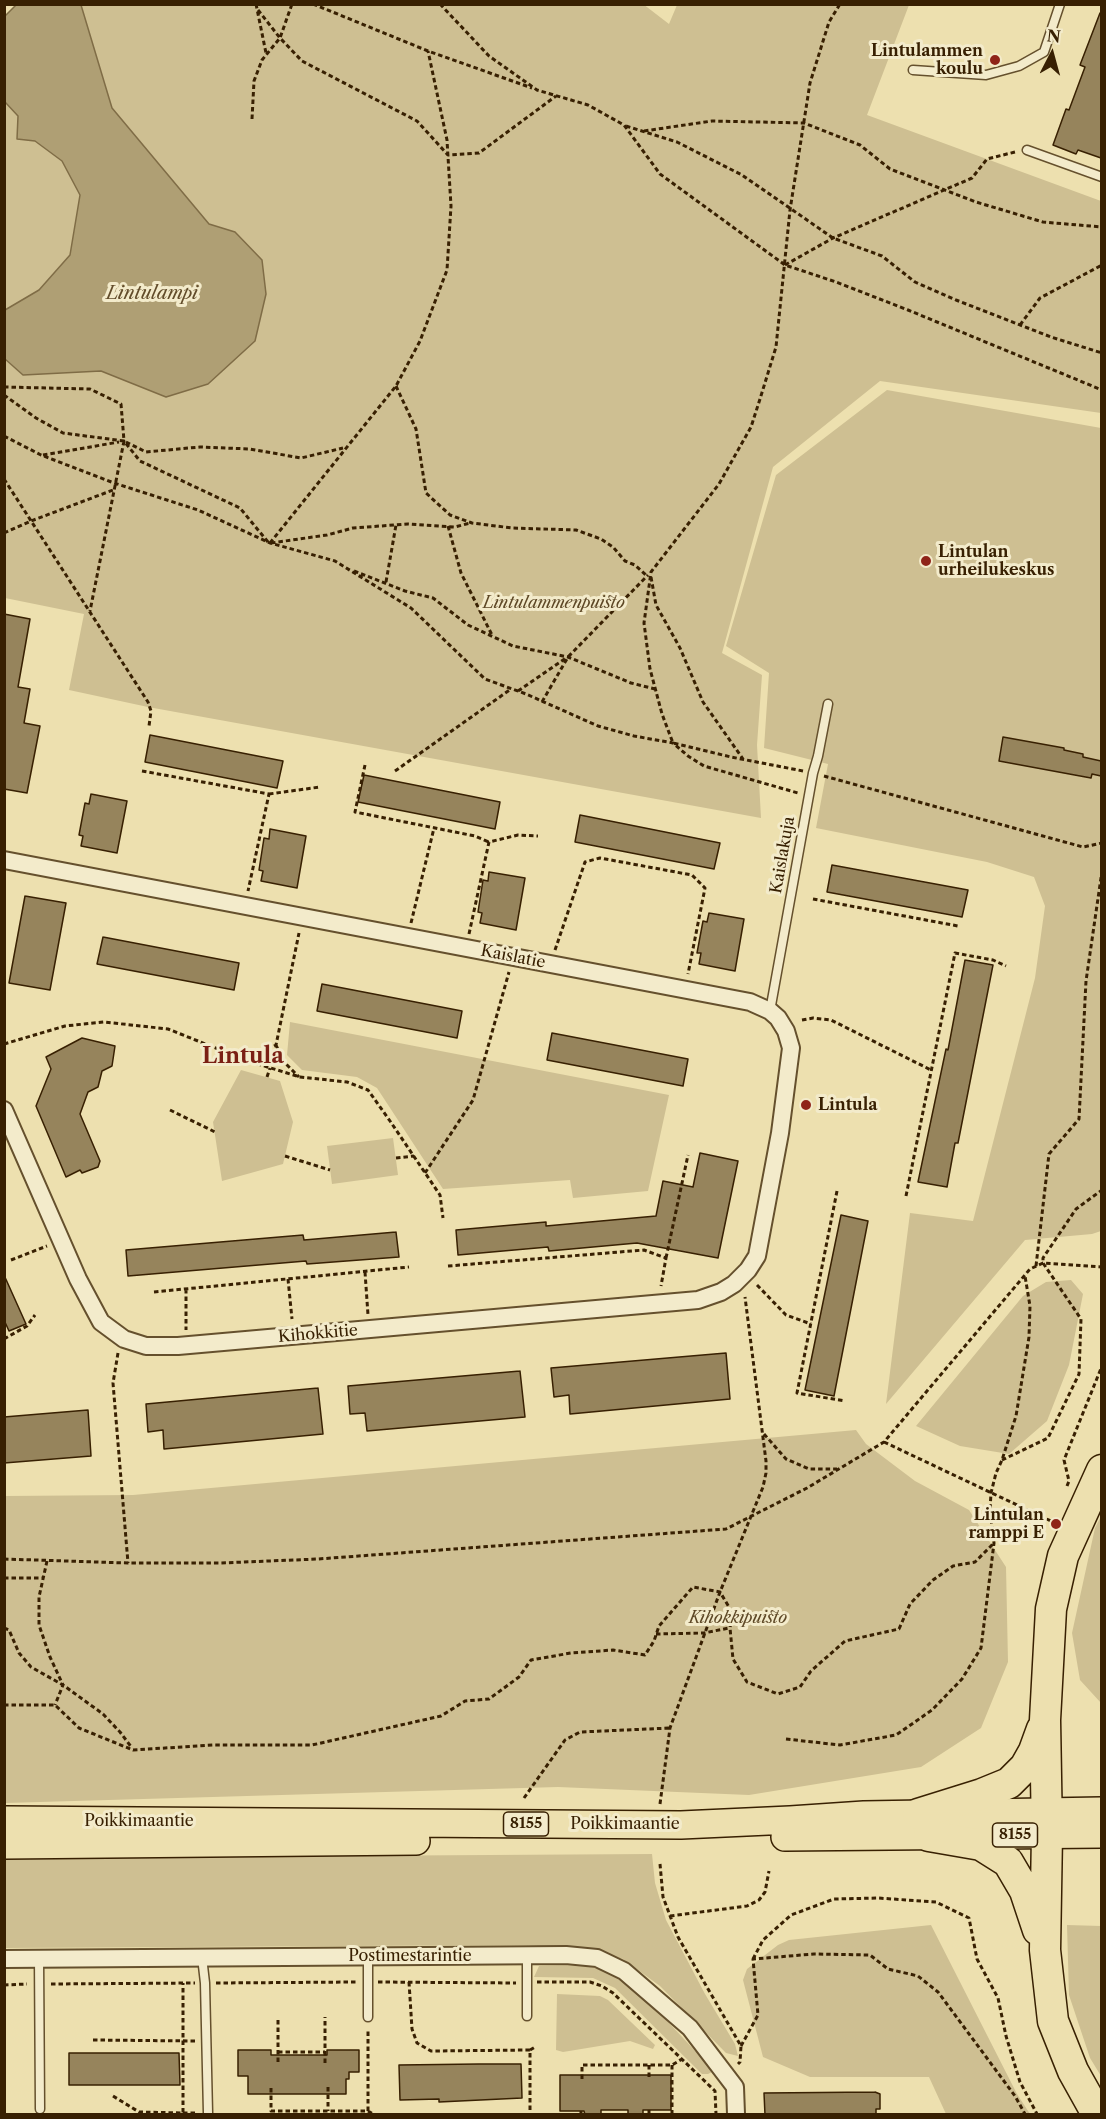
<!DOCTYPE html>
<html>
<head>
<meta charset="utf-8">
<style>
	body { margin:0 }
	#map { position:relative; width:1106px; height:2119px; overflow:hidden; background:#ede0af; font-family:"Libre Caslon Text",serif }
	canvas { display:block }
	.frame { position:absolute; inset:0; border:6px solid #382002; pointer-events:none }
	.north { position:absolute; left:1022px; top:24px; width:60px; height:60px; -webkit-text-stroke:4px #f3ebcb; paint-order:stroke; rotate:6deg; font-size:16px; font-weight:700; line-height:24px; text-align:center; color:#382002 }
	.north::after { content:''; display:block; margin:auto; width:21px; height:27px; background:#382002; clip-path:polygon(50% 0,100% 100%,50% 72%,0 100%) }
</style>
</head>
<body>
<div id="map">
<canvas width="1106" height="2119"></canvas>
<div class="frame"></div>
<div class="north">N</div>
</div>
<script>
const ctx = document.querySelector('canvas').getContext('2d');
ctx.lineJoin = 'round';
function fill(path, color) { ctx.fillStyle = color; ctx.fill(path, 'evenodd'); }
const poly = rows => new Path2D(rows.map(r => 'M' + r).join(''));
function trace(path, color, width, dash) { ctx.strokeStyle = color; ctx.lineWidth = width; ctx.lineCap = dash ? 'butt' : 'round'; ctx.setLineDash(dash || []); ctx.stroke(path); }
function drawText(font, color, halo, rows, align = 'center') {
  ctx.font = font + ' "Libre Caslon Text",serif'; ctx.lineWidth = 6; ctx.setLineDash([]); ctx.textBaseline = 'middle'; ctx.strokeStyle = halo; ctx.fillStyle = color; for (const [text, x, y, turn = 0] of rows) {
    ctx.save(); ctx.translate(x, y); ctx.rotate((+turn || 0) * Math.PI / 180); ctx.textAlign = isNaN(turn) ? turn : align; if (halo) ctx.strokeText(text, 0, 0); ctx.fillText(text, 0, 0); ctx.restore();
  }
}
const green = poly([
	[643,4,669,24,677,5,909,5,867,115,1101,201,1101,413,880,381,773,467,722,653,762,675,757,745,761,818,148,707,69,690,84,614,5,598,4,359,23,375,101,371,255,341,266,294,262,260,235,232,209,224,112,108,81,5],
	[4,102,18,115,35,141,62,161,80,195,70,255,39,290,5,310],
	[887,390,1101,428,1101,1231,1092,1234,1025,1240,886,1404,910,1213,973,1221,1035,978,1045,906,1034,877,987,862,816,828,828,764,764,748,769,673,726,646,776,475],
	[290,1022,669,1095,648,1191,573,1198,570,1180,443,1189,377,1088,357,1077,302,1070,287,1055],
	[241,1070,280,1081,293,1122,283,1164,222,1181,213,1122],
	[393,1138,398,1175,332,1184,327,1146],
	[1071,1280,1083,1294,1069,1365,1047,1421,1009,1454,960,1446,916,1426,1023,1296,1046,1282],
	[856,1430,866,1444,915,1481,969,1510,1006,1567,1008,1662,981,1728,921,1767,749,1795,558,1787,5,1803,5,1496,133,1495],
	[1101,1516,1101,1703,1080,1680,1072,1633,1095,1528],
	[652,1854,655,1883,666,1920,705,1994,735,2044,738,2056,726,2053,660,1986,623,1959,593,1950,527,1945,5,1948,4,1858],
	[931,1925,1017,2094,1030,2114,946,2114,929,2077,810,2077,763,2057,743,1980,747,1969,778,1945,789,1940],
	[1067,1925,1101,1926,1101,2076,1090,2058,1069,1995],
	[582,1965,603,1970,625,1981,654,2007,714,2071,708,2074,702,2074,615,1988,593,1978,534,1977,539,1966],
	[557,1994,600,1996,608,2000,655,2045,653,2049,630,2041,563,2052,556,2050]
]);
const water = poly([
	[16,5,81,5,112,108,209,224,235,232,262,260,266,294,255,341,208,384,166,397,101,371,23,375,5,359,5,310,39,290,70,255,80,195,62,161,35,141,17,139,18,116,5,102,5,16,16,5]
]);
const building = poly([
	[1100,13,1101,13,1101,158,1078,150,1076,154,1053,145,1066,109,1069,110,1085,67,1080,65,1100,13],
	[4,614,30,619,18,687,30,689,24,723,40,726,27,793,4,789,4,614],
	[150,735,283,761,277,788,145,762,150,735],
	[1003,737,1064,748,1064,750,1083,754,1083,757,1101,761,1101,776,1092,774,1091,778,999,761,1003,737],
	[364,775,500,802,495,829,358,802,364,775],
	[91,794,127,801,117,853,81,846,83,836,79,835,85,803,89,804,91,794],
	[580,815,720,843,714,869,575,842,580,815],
	[270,829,306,836,297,888,261,881,263,871,259,870,264,838,269,839,270,829],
	[832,865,968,890,962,917,827,892,832,865],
	[489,872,525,878,516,930,480,923,482,913,478,912,483,880,488,881,489,872],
	[25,896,66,903,50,990,9,983,25,896],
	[709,913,744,919,735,971,699,964,701,953,697,953,703,921,707,922,709,913],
	[103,937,239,963,234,990,97,964,103,937],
	[965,960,993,965,958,1143,955,1143,947,1187,918,1182,946,1049,948,1050,965,960],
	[322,984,462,1011,457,1038,317,1011,322,984],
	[552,1033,688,1059,683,1086,547,1060,552,1033],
	[82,1038,115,1046,112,1066,102,1071,98,1087,88,1092,80,1114,100,1161,98,1167,82,1173,80,1170,66,1177,36,1106,51,1069,46,1057,82,1038],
	[700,1153,738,1161,718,1258,637,1243,549,1251,548,1247,458,1255,456,1230,546,1222,546,1226,656,1216,663,1181,693,1187,700,1153],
	[841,1215,868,1221,834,1396,805,1390,841,1215],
	[396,1232,399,1257,307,1264,306,1261,128,1276,126,1250,303,1235,304,1240,396,1232],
	[4,1275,26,1324,9,1331,4,1320,4,1275],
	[726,1353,730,1399,570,1414,569,1395,554,1397,551,1368,726,1353],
	[520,1371,525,1417,367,1431,365,1413,350,1414,348,1386,520,1371],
	[318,1388,323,1434,164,1449,163,1430,148,1432,146,1404,318,1388],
	[88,1410,91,1456,4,1463,4,1417,88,1410],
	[238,2050,271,2050,271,2055,327,2055,327,2050,359,2050,359,2072,349,2072,349,2079,346,2079,346,2094,248,2094,248,2076,238,2076,238,2050],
	[69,2053,179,2053,180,2085,69,2085,69,2053],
	[479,2064,521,2064,522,2098,439,2102,439,2099,400,2100,399,2065,479,2064],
	[560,2075,671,2075,671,2110,643,2110,643,2114,628,2114,628,2110,601,2110,601,2114,585,2115,584,2111,560,2111,560,2075],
	[875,2092,880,2094,880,2109,876,2109,876,2115,765,2115,764,2093,875,2092]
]);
const path = poly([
	[256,4,266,53],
	[313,4,428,51,532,88],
	[440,4,489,56,537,90,588,105,624,125,660,174,785,265,836,282,908,310,1102,390],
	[258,10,280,38,302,61,417,121,448,155,479,153,556,96],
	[252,119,254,81,262,60,280,38,292,4],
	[626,126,677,142,742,175,833,238,882,256,915,282,956,300,1051,337,1102,353],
	[644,131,712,121,804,123,860,145,890,169,976,202,1043,222,1102,227],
	[785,265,833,238,972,178,987,159,1015,152],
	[1020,325,1040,298,1102,265],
	[396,386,416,429,426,493,450,515,472,523,512,528,576,530,601,539,613,547,625,561,635,565,647,576],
	[4,387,90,389,121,404,124,441,90,611],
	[4,395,36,418,63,433,124,441,140,461,240,508,268,542],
	[4,436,41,455,114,483,198,510,270,543,335,561,411,608,485,679,526,694,598,726,634,736,673,743,688,756,704,766,798,793],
	[126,442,146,452,200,447,250,449,301,458,343,448],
	[43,455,119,442],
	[4,479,148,702,151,711,149,726],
	[448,526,461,573,492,635],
	[4,533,31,521,113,490],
	[270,543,396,386,420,341,447,270,451,206,447,140,428,51],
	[271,543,327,535,353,528,408,524,455,527,470,523],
	[354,571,405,591,433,598,468,625,513,646,568,657,631,683,655,689],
	[651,577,656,605,680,648,703,702,743,759],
	[386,582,396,525],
	[518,691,566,658],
	[542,702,568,657,648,575],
	[365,765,355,812,475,836,489,842],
	[142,771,269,794,248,891],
	[395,771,511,689],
	[803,771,731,757,673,743,662,714,650,669,644,623,651,572,719,484,751,427,760,399,776,347,790,210,810,83,829,22,840,4],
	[824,776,1083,847,1102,843],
	[269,794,320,787],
	[813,899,958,926],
	[411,923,434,828],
	[469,934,489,842,518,835,538,836],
	[555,950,585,862,600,858,692,875,705,888,688,974],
	[802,1020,813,1018,831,1020,931,1070],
	[4,1044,65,1026,104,1022,168,1029,248,1061,300,1077,347,1082,368,1090,390,1121,440,1195,443,1218],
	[276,1045,283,1061,299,1077],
	[248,1061,276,1045,299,933],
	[267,1077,270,1068],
	[170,1110,215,1132],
	[285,1156,330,1170],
	[396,1158,414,1156],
	[425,1173,473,1100,509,972],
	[837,1191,797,1393,845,1401],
	[906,1196,955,953,993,960,1006,966],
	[666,1258,688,1155],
	[11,1260,47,1246],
	[448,1266,644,1250,666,1258,661,1286],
	[1036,1266,1049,1154,1079,1119,1086,981,1102,871],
	[365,1272,368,1315],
	[288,1279,292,1319],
	[757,1285,786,1315,811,1324],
	[186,1289,186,1330],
	[154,1292,409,1267],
	[4,1339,27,1326,35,1315],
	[118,1353,113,1383,128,1563],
	[764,1434,786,1459,809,1469,837,1469],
	[884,1442,1053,1522],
	[1002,1460,1048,1438,1079,1374,1081,1319,1043,1263,1043,1258,1076,1209,1102,1190],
	[1067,1486,1069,1481,1064,1460,1102,1366],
	[4,1559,128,1563,220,1563,318,1559,726,1529,807,1488,884,1442,1030,1269,1043,1263,1102,1267],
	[47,1561,39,1597,39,1625,50,1657,63,1685,55,1705],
	[4,1578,42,1578],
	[4,1628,9,1630,19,1653,31,1667,63,1685,103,1714,120,1732,132,1748],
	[656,1634,704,1633,729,1628],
	[4,1705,55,1705,79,1728,133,1750,213,1745,312,1745,441,1716,465,1701,489,1699,519,1677,531,1660,571,1653,613,1650,645,1655,654,1641,659,1626,693,1587,720,1592,732,1612,730,1628,733,1659,747,1682,778,1694,800,1687,811,1671,845,1641,899,1629,910,1604,933,1580,953,1566,975,1562,994,1543],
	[786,1739,840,1745,896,1735,932,1710,962,1679,981,1648,994,1543,990,1510,991,1493,996,1473,1002,1460,1016,1416,1029,1337,1030,1306,1025,1276],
	[524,1798,565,1740,580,1732,670,1728],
	[660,1804,670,1728,720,1592,763,1487,766,1473,766,1461,745,1297],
	[660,1864,663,1897,678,1937,741,2046,740,2062,738,2064],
	[670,1916,747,1906,759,1900,765,1892,769,1871],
	[753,1959,763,1940,791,1915,834,1899,878,1898,936,1902,969,1918,977,1959,998,1998,1006,2036,1020,2082,1037,2114],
	[378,1982,516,1983],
	[409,1982,412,2029,417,2043,431,2051,530,2050,530,2114],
	[537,1982,590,1982,602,1986,613,1993,715,2091,716,2114],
	[216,1983,357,1982],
	[51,1984,195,1983],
	[4,1985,27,1984],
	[93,2040,196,2041],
	[741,2046,758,2015,753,1959,814,1954,870,1955,888,1969,918,1976,938,1992,1015,2096,1025,2114],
	[530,2050,535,2047],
	[278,2052,325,2052],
	[278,2062,278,2018],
	[325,2063,325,2017],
	[649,2065,649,2078],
	[672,2065,672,2114],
	[582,2079,582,2065,672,2065,682,2059],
	[328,2087,328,2111],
	[271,2088,271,2111,368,2111,373,2114],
	[113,2096,139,2112,183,2113,183,1983],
	[649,2110,649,2114],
	[368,2111,368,2029],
	[581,2111,581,2114],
	[183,2113,197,2113]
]);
const service = poly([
	[913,70,986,75,1019,66,1044,52,1060,4],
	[1027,150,1102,177],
	[770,1011,813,773,818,756,828,704],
	[368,1956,368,2017],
	[202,1957,205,1983,208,2113],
	[39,1958,40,2109],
	[527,2016,527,1956]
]);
const minor = poly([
	[4,860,750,1002,770,1011,778,1018,786,1031,791,1048,780,1133,757,1256,748,1270,734,1284,721,1292,698,1300,178,1346,146,1346,124,1339,101,1322,78,1279,4,1110],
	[4,1959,566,1955,597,1958,624,1971,690,2028,735,2087,736,2114]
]);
const primary = poly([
	[4,1820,681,1825,790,1820,864,1815,1102,1811],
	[785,1837,1102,1834],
	[4,1845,416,1841]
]);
const motorway = poly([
	[918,1814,982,1794,1009,1783,1025,1767,1034,1751,1042,1729],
	[929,1836,981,1845,1008,1862,1025,1891,1038,1930],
	[1097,2114,1073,2071,1053,2021,1045,1950,1047,1834,1045,1720,1051,1609,1063,1556,1102,1470]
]);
const markers = [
	[995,60,6,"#8f2418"],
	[926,561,6,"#8f2418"],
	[806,1105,6,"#8f2418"],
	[1056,1524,6,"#8f2418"]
];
const shields = [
	[526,1824,45],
	[1015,1835,45]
];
const shieldNames = [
	["8155",526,1824],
	["8155",1015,1835]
];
const poiNames = [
	["Lintulammen",983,51],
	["koulu",983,69],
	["Lintulan",938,552,"left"],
	["urheilukeskus",938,570,"left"],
	["Lintula",818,1105,"left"],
	["Lintulan",1044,1515],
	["ramppi E",1044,1533]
];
const parkNames = [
	["Lintulammenpuisto",554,603],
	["Kihokkipuisto",738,1618]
];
const streetNames = [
	["Kaislakuja",783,855,-80],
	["Kaislatie",513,957,11],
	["Kihokkitie",318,1334,-5],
	["Poikkimaantie",139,1821],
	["Poikkimaantie",625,1824],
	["Postimestarintie",410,1956]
];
const waterNames = [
	["Lintulampi",152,294]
];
const districtNames = [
	["Lintula",243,1057]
];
fill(green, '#cebf92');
fill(water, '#af9f74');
trace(water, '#7f6c46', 1.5);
fill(building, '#96845c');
trace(building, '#382002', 1.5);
trace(service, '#65502d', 11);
trace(minor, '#65502d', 20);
trace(primary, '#382002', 30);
trace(motorway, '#382002', 33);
trace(path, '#382002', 3, [4.5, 3]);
trace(service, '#f3ebcb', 8);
trace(minor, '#f3ebcb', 16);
trace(primary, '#ede0af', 27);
trace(motorway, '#ede0af', 30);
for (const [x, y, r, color] of markers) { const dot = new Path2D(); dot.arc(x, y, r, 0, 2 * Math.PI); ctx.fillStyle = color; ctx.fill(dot); trace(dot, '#f3ebcb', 2); }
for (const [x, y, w] of shields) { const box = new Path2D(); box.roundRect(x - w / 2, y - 12, w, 24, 4.5); ctx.fillStyle = '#f3ebcb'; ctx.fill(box); trace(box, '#382002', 1.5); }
drawText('bold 15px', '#382002', null, shieldNames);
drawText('bold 16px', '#382002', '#f3ebcb', poiNames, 'right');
drawText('italic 16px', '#5e4826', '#f3ebcb', parkNames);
drawText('16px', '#382002', '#f3ebcb', streetNames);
drawText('italic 18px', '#624c2a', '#f3ebcb', waterNames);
drawText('bold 22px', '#7a1f14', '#f3ebcb', districtNames);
</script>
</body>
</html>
